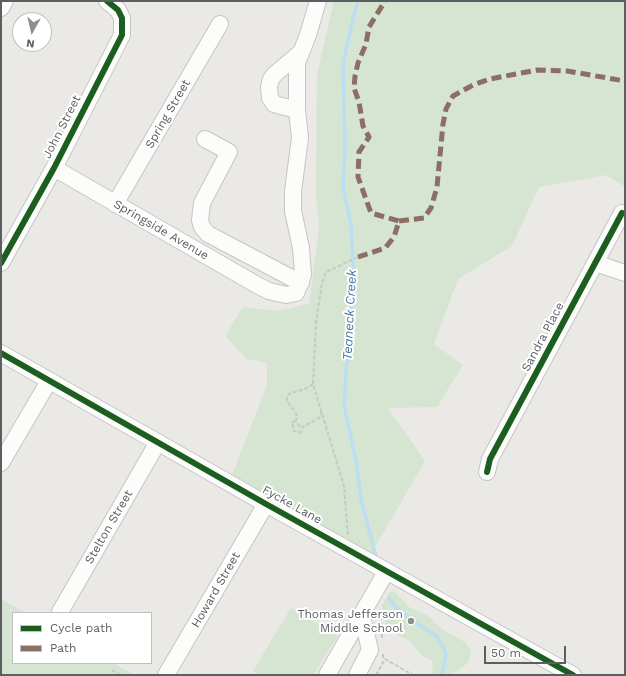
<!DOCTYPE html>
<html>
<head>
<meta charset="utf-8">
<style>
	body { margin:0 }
	#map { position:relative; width:626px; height:676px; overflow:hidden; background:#eae9e5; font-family:"Work Sans",sans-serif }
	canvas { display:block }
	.frame { position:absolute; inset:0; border:2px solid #5b5f62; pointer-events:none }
	.legend { position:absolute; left:12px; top:612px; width:140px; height:52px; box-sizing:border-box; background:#fff; border:1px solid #bdbfc0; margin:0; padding:5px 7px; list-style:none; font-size:12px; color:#5b5f62 }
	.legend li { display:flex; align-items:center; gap:8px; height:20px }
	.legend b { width:20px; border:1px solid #bdbfc0 }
	.north { position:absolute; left:12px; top:12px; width:40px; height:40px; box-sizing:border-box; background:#fff; border:1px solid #bdbfc0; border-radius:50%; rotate:188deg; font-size:11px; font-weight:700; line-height:16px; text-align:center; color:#5b5f62 }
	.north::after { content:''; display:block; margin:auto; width:14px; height:18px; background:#8d8f90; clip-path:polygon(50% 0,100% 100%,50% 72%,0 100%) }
	.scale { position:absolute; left:484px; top:646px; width:82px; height:18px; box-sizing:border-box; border:2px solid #5b5f62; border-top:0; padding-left:5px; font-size:12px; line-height:14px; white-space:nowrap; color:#5b5f62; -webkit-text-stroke:3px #fff; paint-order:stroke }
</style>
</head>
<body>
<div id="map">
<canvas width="626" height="676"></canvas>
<div class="frame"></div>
<ul class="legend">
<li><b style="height:5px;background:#1b5e20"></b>Cycle path</li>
<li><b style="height:5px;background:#8d6e63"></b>Path</li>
</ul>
<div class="north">N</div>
<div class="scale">50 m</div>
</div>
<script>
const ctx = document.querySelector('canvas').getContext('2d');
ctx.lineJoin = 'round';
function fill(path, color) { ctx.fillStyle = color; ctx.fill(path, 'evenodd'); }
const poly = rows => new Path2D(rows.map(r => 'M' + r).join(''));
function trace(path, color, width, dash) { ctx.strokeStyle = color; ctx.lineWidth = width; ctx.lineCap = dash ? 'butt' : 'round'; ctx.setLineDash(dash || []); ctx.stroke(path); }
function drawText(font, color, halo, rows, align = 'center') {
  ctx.font = font + ' "Work Sans",sans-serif'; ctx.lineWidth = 4; ctx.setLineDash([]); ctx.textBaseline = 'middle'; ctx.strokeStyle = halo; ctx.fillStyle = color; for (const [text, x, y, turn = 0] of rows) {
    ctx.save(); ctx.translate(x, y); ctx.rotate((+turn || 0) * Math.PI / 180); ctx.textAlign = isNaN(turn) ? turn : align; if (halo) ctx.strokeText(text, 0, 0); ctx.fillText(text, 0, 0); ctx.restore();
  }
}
const green = poly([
	[334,1,625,1,625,187,606,175,539,187,512,246,458,279,434,344,463,365,437,407,388,408,425,461,367,561,229,483,267,385,267,363,247,359,225,336,243,307,278,311,309,304,319,228,316,194,317,74],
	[394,591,409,607,427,615,442,629,466,643,471,652,468,663,451,675,434,675,432,671,433,663,431,660,423,656,408,640,387,630,382,605,389,593],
	[1,599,26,613,13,613,13,663,113,663,134,675,1,675],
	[291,608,338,636,313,675,260,675,253,671]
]);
const stream = poly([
	[358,1,353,18,343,64,345,146,343,187,351,224,354,284,349,324,344,405,356,461,361,499,376,557],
	[389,598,396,607,414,622,437,636,446,653,442,675]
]);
const path = poly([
	[313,384,305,389,291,393,287,396,287,401,295,412,297,416,296,421,301,428,319,418,322,410],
	[296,421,292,422,294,431,300,433,301,429],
	[348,535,344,486,313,384,316,322,322,283,326,272,358,257],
	[381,610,382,639],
	[383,654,383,658,413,675],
	[112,670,120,675],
	[376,675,385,659]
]);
const minor = poly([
	[1,8,5,1],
	[297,110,274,104,270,98,269,87,271,79,275,74,301,52],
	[205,139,229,152,202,203,200,220,202,227,208,234,301,283],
	[54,168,257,285,269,291,286,295,296,293,303,275,301,248,293,211,293,191,300,138,297,110,297,63,308,35,318,1],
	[115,204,220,24],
	[1,263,54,168,122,35,122,18,118,10,107,1],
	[595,263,625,273],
	[1,353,266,504,573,675],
	[1,463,49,381],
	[487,472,490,459,622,213],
	[60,612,158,442],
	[166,675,266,504],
	[327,675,386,572],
	[357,675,370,650,362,616]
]);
const quiet = poly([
	[399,221,424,218,431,208,437,187,443,124,446,109,453,96,473,85,490,79,537,70,567,71,625,81],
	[358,257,385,248,394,237,399,221,371,213,358,177,359,152,369,137,363,126,359,102,354,88,355,76,358,63,366,44,369,27,385,1]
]);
const cycleway = poly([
	[1,263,54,168,122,35,122,18,118,10,107,1],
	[1,353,266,504,573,675],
	[487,472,490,459,622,213]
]);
const markers = [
	[411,621,4,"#8d8f90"]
];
const streetNames = [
	["Spring Street",168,114,-60],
	["John Street",62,127,-63],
	["Springside Avenue",161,230,30],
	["Sandra Place",543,337,-62],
	["Fycke Lane",292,505,29],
	["Stelton Street",109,527,-60],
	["Howard Street",216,590,-60]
];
const poiNames = [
	["Thomas Jefferson",403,614],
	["Middle School",403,628]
];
const waterNames = [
	["Teaneck Creek",350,315,-87]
];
fill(green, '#d5e5d1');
trace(stream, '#bcdef2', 3.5);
trace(minor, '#c4c5c5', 18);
trace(path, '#c5cac7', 2, [4, 2]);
trace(minor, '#fcfcfb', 16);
trace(quiet, '#8d6e63', 5, [10, 5]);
trace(cycleway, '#1b5e20', 6);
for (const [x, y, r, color] of markers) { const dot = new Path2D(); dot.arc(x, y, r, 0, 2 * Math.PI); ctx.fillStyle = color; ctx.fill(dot); trace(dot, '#fff', 1.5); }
drawText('12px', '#5b5f62', '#fff', streetNames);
drawText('12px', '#5b5f62', '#fff', poiNames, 'right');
drawText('italic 13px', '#477ba8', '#fff', waterNames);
</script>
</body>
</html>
